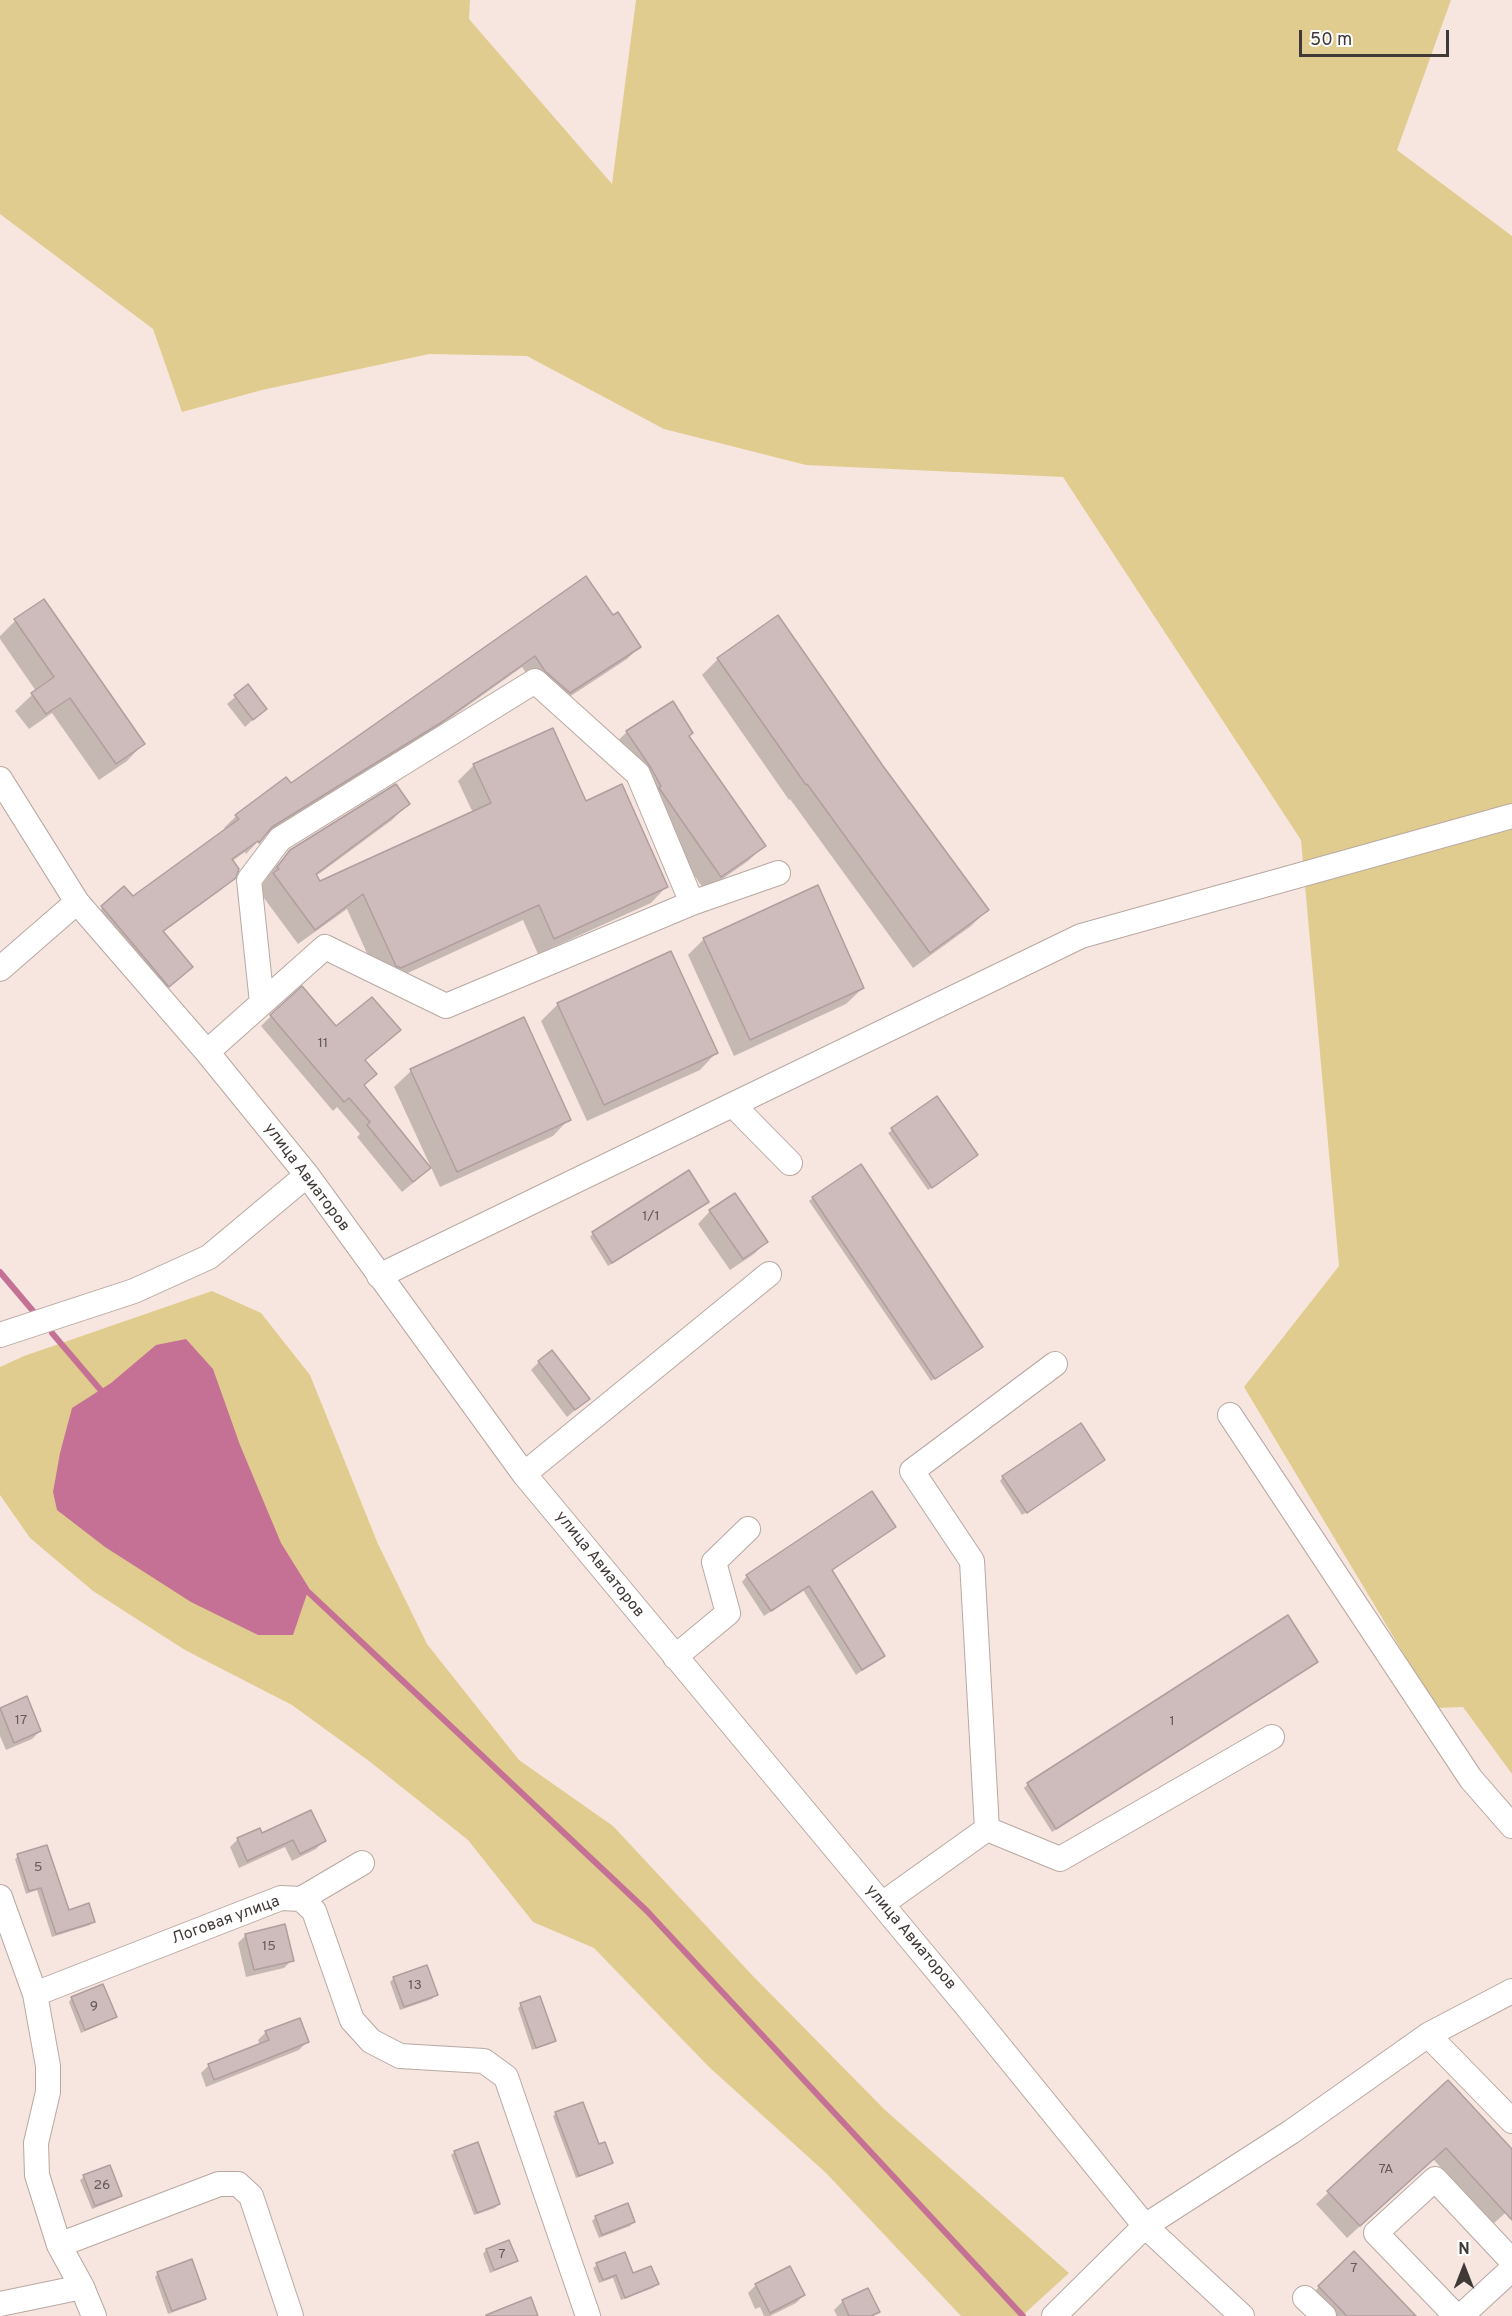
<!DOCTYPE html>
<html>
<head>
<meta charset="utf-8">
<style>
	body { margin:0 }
	#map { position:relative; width:1512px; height:2316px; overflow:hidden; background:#f7e6df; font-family:Overpass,sans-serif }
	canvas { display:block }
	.north { position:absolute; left:1434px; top:2238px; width:60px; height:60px; -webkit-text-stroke:4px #fff; paint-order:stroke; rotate:0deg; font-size:16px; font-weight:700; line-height:24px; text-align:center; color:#403937 }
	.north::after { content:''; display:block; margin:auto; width:21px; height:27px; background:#403937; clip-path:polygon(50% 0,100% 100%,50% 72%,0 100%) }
	.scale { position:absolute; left:1299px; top:30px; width:150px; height:27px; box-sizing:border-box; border:3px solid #403937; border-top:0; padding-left:8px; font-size:18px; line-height:21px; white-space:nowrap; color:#403937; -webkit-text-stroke:4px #fff; paint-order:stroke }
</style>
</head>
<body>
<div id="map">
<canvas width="1512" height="2316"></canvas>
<div class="north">N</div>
<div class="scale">50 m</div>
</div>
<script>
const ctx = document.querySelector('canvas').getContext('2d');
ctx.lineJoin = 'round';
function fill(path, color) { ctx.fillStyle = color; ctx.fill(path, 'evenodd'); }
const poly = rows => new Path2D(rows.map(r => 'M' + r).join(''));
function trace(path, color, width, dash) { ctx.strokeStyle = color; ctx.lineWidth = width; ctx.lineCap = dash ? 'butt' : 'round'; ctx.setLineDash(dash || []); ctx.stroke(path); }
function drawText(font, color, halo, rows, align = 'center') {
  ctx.font = font + ' Overpass,sans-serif'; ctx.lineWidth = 5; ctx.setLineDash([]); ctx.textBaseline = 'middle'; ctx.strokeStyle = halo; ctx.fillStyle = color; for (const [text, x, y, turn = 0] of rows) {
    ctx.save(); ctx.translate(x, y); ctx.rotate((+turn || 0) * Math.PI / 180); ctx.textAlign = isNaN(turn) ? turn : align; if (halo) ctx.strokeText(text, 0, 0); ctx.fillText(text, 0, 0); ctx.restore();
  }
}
const green = poly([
	[0,0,470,0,469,19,612,184,636,0,1451,0,1397,150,1512,236,1512,1774,1463,1707,1436,1708,1244,1387,1339,1266,1301,840,1063,477,806,465,664,429,527,356,429,354,262,390,182,412,153,329,0,214],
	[212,1291,261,1313,310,1375,378,1544,427,1644,519,1760,613,1826,752,1975,885,2110,1069,2273,1022,2316,961,2316,826,2173,709,2067,594,1948,533,1922,468,1840,369,1761,292,1705,185,1650,93,1591,30,1538,0,1495,0,1367,24,1356]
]);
const water = poly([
	[186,1339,213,1369,240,1445,281,1543,309,1588,293,1635,258,1635,191,1602,105,1547,57,1510,53,1492,60,1453,72,1408,111,1383,156,1345]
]);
const shadow = poly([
	[585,578,613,617,639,647,627,659,557,705,533,683,522,667,428,734,263,836,246,854,245,852,232,861,234,877,221,890,162,933,191,967,156,998,89,920,124,888,132,898,226,830,224,828,236,816,291,786],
	[15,621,143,744,127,761,99,780,52,713,29,729,15,711,36,691,0,639,0,636],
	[718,659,881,767,987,910,971,926,913,968,790,799,789,800,702,675],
	[248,686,257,716,245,727,227,704],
	[627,732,687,736,764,846,748,861,705,891,645,804,611,747],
	[474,765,585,803,667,886,651,903,538,954,523,920,384,984,380,982,347,909,298,944,258,890,274,868,291,851,408,804,392,820,316,876,320,883,473,813,458,781],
	[704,939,863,988,846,1004,734,1056,688,955],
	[558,1004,716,1053,700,1070,587,1121,541,1021],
	[271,1016,336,1029,364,1061,363,1085,429,1168,418,1179,402,1192,357,1137,360,1134,337,1107,333,1111,261,1026],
	[411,1071,569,1119,553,1136,440,1187,394,1087],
	[937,1098,977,1155,928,1190,888,1133],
	[813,1198,978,1350,931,1381,809,1201],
	[704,1205,608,1266,590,1237,593,1233],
	[710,1211,766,1242,754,1254,730,1270,698,1224],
	[539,1362,588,1399,567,1417,531,1370],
	[1100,1463,1022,1515,1000,1481,1003,1477],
	[894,1527,831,1571,884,1655,856,1675,803,1590,764,1616,742,1582,747,1576],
	[1313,1665,1052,1832,1024,1788,1028,1784],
	[26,1698,40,1731,32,1739,6,1750,0,1736,0,1710],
	[261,1835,324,1841,316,1849,292,1861,285,1847,239,1868,230,1847,238,1839],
	[18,1856,68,1912,93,1921,90,1925,52,1937,37,1890,26,1894,15,1859],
	[246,1935,292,1960,284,1968,246,1977,238,1943],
	[394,1978,436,1995,432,1999,400,2010,390,1982],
	[72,1998,115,2017,111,2020,81,2033,69,2002],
	[521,2005,554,2040,550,2044,532,2050,518,2008],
	[266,2032,307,2042,299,2050,206,2087,201,2073,209,2065,260,2045,258,2040],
	[1448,2082,1512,2151,1512,2207,1493,2224,1433,2159,1347,2238,1316,2204],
	[556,2113,598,2146,611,2162,607,2166,576,2178,553,2116],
	[455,2152,499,2204,495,2208,474,2215,451,2155],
	[109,2167,120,2195,117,2199,92,2209,80,2180,84,2177],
	[596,2217,633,2222,630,2226,599,2238,592,2221],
	[508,2242,516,2260,512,2264,490,2273,483,2254,486,2250],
	[597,2265,632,2275,657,2284,653,2288,621,2300,613,2278,599,2283,593,2268],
	[790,2268,804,2295,796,2303,770,2316,764,2316,760,2307,755,2309,748,2293,756,2285],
	[158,2273,204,2299,201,2302,168,2314,155,2277],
	[1319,2287,1414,2316,1323,2316,1307,2299],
	[868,2290,878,2312,873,2316,837,2316,834,2310,842,2302]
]);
const stream = poly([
	[0,1272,33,1311],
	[52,1333,104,1394],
	[303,1587,647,1911,1023,2316]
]);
const building = poly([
	[586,576,613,615,618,612,641,647,570,693,545,671,535,656,442,722,272,827,259,843,258,841,232,859,239,869,236,878,163,931,193,967,169,987,101,906,124,886,133,896,239,819,235,815,286,777,291,783,586,576],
	[44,599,145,744,116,764,70,698,46,714,31,693,54,677,14,619,44,599],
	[778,615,883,766,989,910,930,953,807,784,806,785,717,658,778,615],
	[248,684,267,709,253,720,234,695,248,684],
	[673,701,693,733,689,736,766,846,721,877,659,788,661,786,651,768,626,731,673,701],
	[553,728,586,801,622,784,668,887,554,939,539,905,401,968,396,966,363,894,315,930,273,873,279,869,277,867,290,850,396,784,410,804,316,874,320,881,491,803,473,764,553,728],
	[818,885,864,988,750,1040,703,938,818,885],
	[671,951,718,1053,604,1105,557,1003,671,951],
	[302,986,336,1026,372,997,401,1030,365,1060,377,1074,364,1085,431,1168,413,1182,367,1125,370,1122,349,1098,344,1102,270,1015,302,986],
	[524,1017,571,1120,457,1172,410,1069,524,1017],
	[937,1096,978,1155,932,1188,891,1128,937,1096],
	[861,1164,983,1347,935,1379,812,1197,861,1164],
	[689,1170,709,1202,612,1263,592,1232,689,1170],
	[735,1193,768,1242,743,1259,709,1210,735,1193],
	[552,1350,590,1399,575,1410,538,1361,552,1350],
	[1081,1423,1105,1460,1027,1513,1002,1476,1081,1423],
	[872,1491,896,1527,832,1570,885,1656,862,1670,809,1586,771,1611,746,1575,872,1491],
	[1288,1615,1318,1662,1056,1829,1027,1783,1288,1615],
	[27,1696,41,1731,14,1743,0,1708,27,1696],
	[311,1810,326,1841,300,1854,293,1840,247,1861,237,1838,260,1828,262,1833,311,1810],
	[47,1845,69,1910,89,1903,95,1922,56,1934,41,1888,29,1891,17,1854,47,1845],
	[285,1924,294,1961,254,1970,245,1934,285,1924],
	[427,1965,438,1995,404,2007,393,1977,427,1965],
	[103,1984,117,2017,85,2030,71,1997,103,1984],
	[540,1996,556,2041,536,2048,520,2003,540,1996],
	[300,2018,309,2042,214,2080,208,2064,269,2040,265,2031,300,2018],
	[1448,2080,1512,2149,1512,2220,1446,2148,1360,2226,1327,2191,1448,2080],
	[583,2102,599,2144,605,2142,613,2163,579,2176,555,2112,583,2102],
	[478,2142,500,2204,477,2213,454,2151,478,2142],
	[110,2165,122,2196,95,2206,83,2175,110,2165],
	[628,2203,635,2222,602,2235,595,2216,628,2203],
	[509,2240,518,2261,494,2270,486,2249,509,2240],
	[1354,2251,1416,2316,1347,2316,1318,2286,1354,2251],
	[625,2252,633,2273,651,2266,659,2284,625,2298,616,2275,603,2280,596,2263,625,2252],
	[192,2259,206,2299,172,2311,157,2272,192,2259],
	[790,2266,805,2295,770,2313,755,2284,790,2266],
	[868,2288,880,2312,871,2316,849,2316,842,2300,868,2288],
	[531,2297,538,2316,486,2316,486,2315,531,2297]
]);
const minor = poly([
	[0,779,77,902,207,1052,307,1175,524,1474,964,2003,1145,2226,1242,2316],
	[0,969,77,902],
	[262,1003,249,880,280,839,535,681,638,774,692,903],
	[207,1052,325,947,446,1006,692,903,778,873],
	[733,1105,790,1163],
	[379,1276,1081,936,1512,816],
	[0,1335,134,1291,209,1257,307,1175],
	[1230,1415,1471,1779,1512,1826],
	[524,1474,769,1274],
	[675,1657,728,1613,714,1562,748,1529],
	[987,1829,1060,1859,1272,1737],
	[0,1897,35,1994,48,2066,48,2092,36,2143,37,2175,59,2245,82,2287,94,2316],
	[301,1899,362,1863],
	[882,1904,987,1829,972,1561,912,1471,1055,1364],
	[35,1994,281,1898,301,1899,314,1911,352,2020,371,2041,400,2056,484,2061,506,2077,588,2316],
	[1428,2035,1512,2121],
	[59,2245,219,2184,238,2184,251,2196,291,2316],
	[1305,2298,1324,2316],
	[0,2304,82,2287],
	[1054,2316,1145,2226,1291,2132,1428,2035,1512,1991],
	[1456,2316,1376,2233,1435,2179,1512,2261],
	[1461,2316,1512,2269]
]);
const numberNames = [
	["11",323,1044],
	["1/1",651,1217],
	["17",21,1721],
	["1",1172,1722],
	["5",38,1868],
	["15",269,1947],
	["13",415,1986],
	["9",94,2007],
	["7А",1386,2170],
	["26",102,2186],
	["7",502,2255],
	["7",1354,2269]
];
const streetNames = [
	["улица Авиаторов",306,1178,53],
	["улица Авиаторов",599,1565,51],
	["Логовая улица",226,1921,-20],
	["улица Авиаторов",910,1938,50]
];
fill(green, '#e1cc8f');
fill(water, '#c57196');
fill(shadow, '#0003');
trace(stream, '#c57196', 6);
fill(building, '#cebcbc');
trace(building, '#b09e9e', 1.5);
trace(minor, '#b8a8a2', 26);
trace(minor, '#fff', 24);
drawText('14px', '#645a58', null, numberNames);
drawText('16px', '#403937', '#fff', streetNames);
</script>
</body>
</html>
